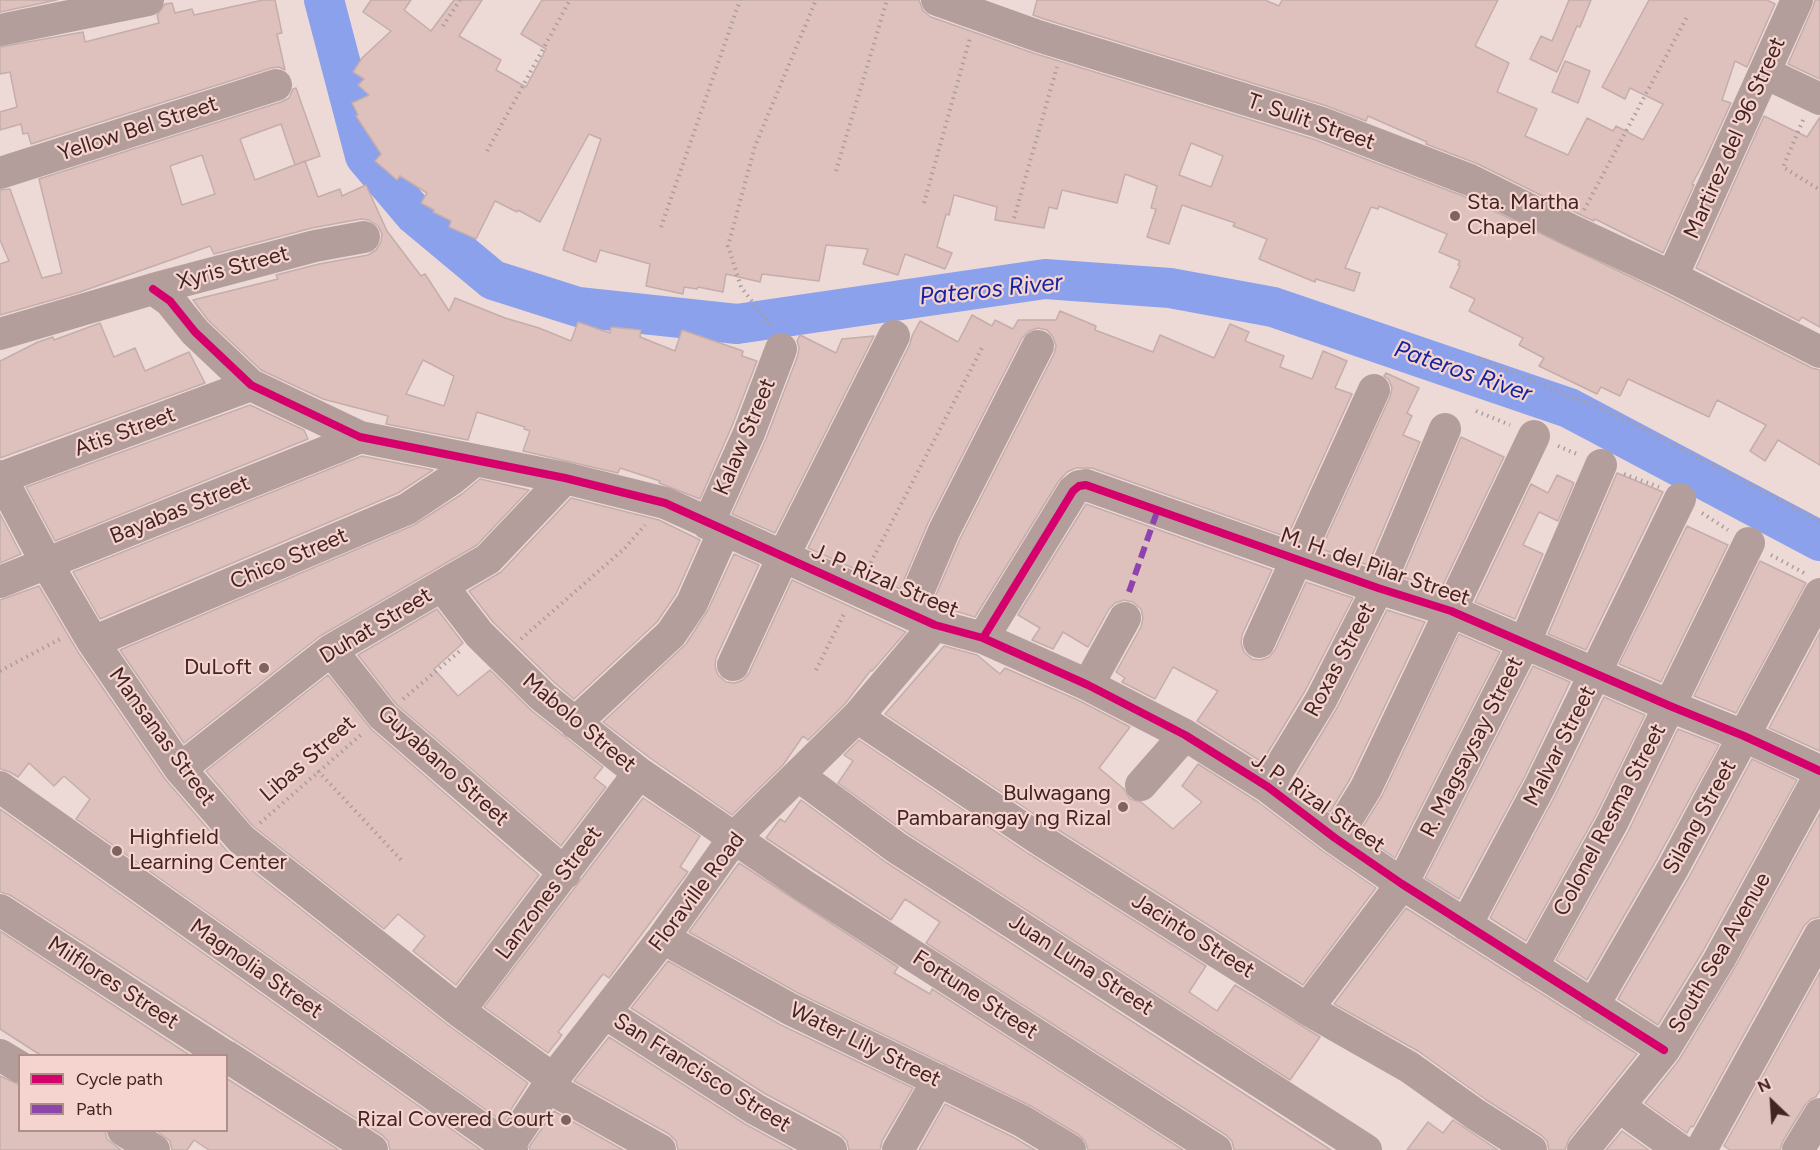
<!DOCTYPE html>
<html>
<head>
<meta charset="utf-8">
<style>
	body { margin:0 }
	#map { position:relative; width:1820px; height:1150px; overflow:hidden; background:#eddad7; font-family:Figtree,sans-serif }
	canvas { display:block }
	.legend { position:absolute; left:18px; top:1054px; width:210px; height:78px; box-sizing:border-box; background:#f5d4cf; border:2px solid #ae8e89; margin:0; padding:8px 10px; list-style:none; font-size:18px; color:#432421 }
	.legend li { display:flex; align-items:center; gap:12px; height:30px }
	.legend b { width:30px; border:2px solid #ae8e89 }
	.north { position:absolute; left:1742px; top:1072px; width:60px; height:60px; -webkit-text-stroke:4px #f5d4cf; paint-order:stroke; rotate:335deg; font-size:16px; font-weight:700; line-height:24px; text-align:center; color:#432421 }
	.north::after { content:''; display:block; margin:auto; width:21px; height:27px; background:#432421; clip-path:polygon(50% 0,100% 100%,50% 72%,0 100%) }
</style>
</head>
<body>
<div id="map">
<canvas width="1820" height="1150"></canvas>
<ul class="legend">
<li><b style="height:8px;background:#d6006c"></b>Cycle path</li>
<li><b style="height:8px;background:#8e44ad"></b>Path</li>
</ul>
<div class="north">N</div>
</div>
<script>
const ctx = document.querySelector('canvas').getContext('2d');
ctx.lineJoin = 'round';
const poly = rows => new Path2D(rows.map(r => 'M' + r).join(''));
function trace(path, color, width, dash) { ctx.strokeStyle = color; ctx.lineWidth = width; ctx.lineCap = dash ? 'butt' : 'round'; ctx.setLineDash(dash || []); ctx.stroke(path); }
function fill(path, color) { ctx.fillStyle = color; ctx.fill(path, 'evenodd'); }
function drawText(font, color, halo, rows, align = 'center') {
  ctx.font = font + ' Figtree,sans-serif'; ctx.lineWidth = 4.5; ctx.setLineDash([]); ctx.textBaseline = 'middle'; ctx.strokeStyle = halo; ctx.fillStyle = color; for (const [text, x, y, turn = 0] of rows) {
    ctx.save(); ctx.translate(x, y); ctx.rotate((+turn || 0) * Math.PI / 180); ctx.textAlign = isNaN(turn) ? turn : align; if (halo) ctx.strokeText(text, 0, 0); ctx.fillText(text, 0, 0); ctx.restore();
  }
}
const river = poly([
	[324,0,365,156,415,215,493,280,578,307,737,324,1045,279,1170,288,1273,307,1569,408,1820,541]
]);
const building = poly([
	[0,0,57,0,0,12,0,0],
	[263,0,275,0,282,33,277,34,285,70,279,67,271,68,31,144,28,133,23,134,21,124,0,130,0,112,17,107,10,72,0,74,0,47,83,32,85,42,159,23,157,15,165,4,172,3,175,13,192,9,194,15,263,0],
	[371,0,411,0,404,10,431,31,454,0,482,0,459,36,501,60,496,70,526,87,546,49,521,34,542,0,919,0,923,11,931,17,1033,53,1313,139,1463,196,1664,293,1812,368,1820,370,1820,465,1778,440,1765,461,1750,451,1766,425,1717,400,1709,417,1628,379,1620,396,1601,387,1597,394,1539,366,1544,358,1519,345,1523,338,1469,311,1475,299,1450,287,1460,266,1458,265,1460,261,1439,252,1447,234,1379,206,1378,209,1371,207,1345,268,1360,273,1354,291,1316,279,1315,282,1259,259,1267,239,1233,226,1235,223,1182,205,1169,244,1147,237,1156,209,1151,208,1157,186,1125,174,1117,203,1062,190,1057,209,1049,207,1044,228,995,220,997,207,954,195,949,215,946,214,937,247,952,253,945,269,905,254,898,275,863,264,868,249,826,245,819,281,762,274,760,282,726,274,723,292,698,287,697,289,684,287,683,294,646,286,650,264,600,250,596,262,563,250,601,139,589,134,540,222,518,210,517,212,495,201,476,239,449,227,451,221,433,212,434,210,421,203,427,193,400,176,397,180,375,161,381,154,356,116,358,115,352,103,369,95,358,85,364,79,353,72,362,58,391,31,363,12,371,0],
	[1191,143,1223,156,1211,187,1179,175,1191,143],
	[1037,0,1265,0,1279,6,1282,0,1498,0,1475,46,1509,63,1497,92,1537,109,1525,136,1568,155,1587,118,1613,131,1616,126,1643,140,1663,104,1630,88,1625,99,1602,87,1649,0,1767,0,1775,4,1747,67,1735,61,1722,100,1731,103,1703,164,1692,184,1694,185,1663,253,1595,219,1594,221,1581,215,1478,164,1426,144,1427,142,1368,116,1366,121,1324,105,1044,19,1033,15,1037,0],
	[1569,0,1591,0,1580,27,1577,26,1557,72,1530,59,1541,36,1552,41,1569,0],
	[1815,0,1820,0,1820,79,1788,64,1813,7,1815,0],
	[1565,61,1590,71,1578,103,1552,92,1565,61],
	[296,88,320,156,295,165,281,124,240,139,255,180,305,161,318,197,340,189,342,196,366,185,387,231,421,276,425,274,449,311,455,298,505,318,539,328,571,341,578,322,610,333,611,327,641,330,640,337,675,351,682,330,743,351,742,356,757,361,732,426,700,499,659,483,660,481,620,468,618,473,523,451,530,431,524,429,525,427,477,412,468,440,386,424,388,416,323,399,261,370,208,320,193,300,278,279,276,275,319,264,368,255,376,250,381,242,382,234,378,226,369,220,361,219,312,228,214,254,210,246,80,292,0,315,0,264,9,261,0,240,0,190,10,189,42,278,62,273,39,179,281,102,289,98,293,89,296,88],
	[202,155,215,194,182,205,170,166,202,155],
	[423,360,454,376,444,406,406,394,423,360],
	[1764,116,1807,137,1820,117,1820,327,1802,317,1799,321,1696,268,1764,116],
	[1060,311,1096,326,1095,330,1153,352,1160,335,1214,358,1230,324,1249,332,1245,341,1284,356,1280,367,1312,379,1323,351,1347,361,1335,388,1352,394,1287,537,1092,468,1076,468,1067,472,1058,482,975,617,932,604,960,539,1054,354,1056,346,1053,337,1047,330,1038,328,1029,331,1022,338,928,523,900,589,808,548,910,344,912,336,920,321,958,342,972,315,992,326,995,320,1013,329,1018,320,1056,320,1060,311],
	[100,323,114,357,135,348,145,371,189,352,205,383,0,458,0,361,38,342,53,337,54,340,100,323],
	[800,335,836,353,842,339,874,336,775,533,732,514,766,439,798,355,799,347,797,341,800,335],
	[1386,373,1419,388,1407,413,1412,416,1403,435,1420,442,1368,565,1321,549,1390,397,1392,388,1389,380,1384,376,1386,373],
	[250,405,304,430,308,439,55,541,26,487,250,405],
	[1461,437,1504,457,1441,589,1402,577,1461,437],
	[362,456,433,470,398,493,100,619,73,572,362,456],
	[1617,473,1663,492,1586,650,1548,634,1617,473],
	[1557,475,1574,483,1558,521,1539,512,1523,545,1543,554,1515,619,1475,602,1531,484,1548,493,1557,475],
	[480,479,529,490,477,545,320,636,184,743,120,650,414,525,462,494,480,479],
	[571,498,659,520,700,540,676,594,657,622,574,699,555,683,493,622,469,591,501,572,571,498],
	[1086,504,1272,570,1242,635,1241,643,1244,652,1252,659,1261,660,1269,657,1275,650,1306,582,1353,598,1305,691,1262,762,1197,721,1218,691,1173,667,1155,699,1122,682,1125,678,1116,672,1141,627,1143,618,1141,609,1133,602,1124,600,1115,603,1109,609,1088,647,1063,632,1053,649,1032,640,1040,628,1018,615,1086,504],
	[0,514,21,554,0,563,0,514],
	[1687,526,1728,545,1661,682,1619,664,1687,526],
	[734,554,759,565,716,658,715,666,718,675,726,682,735,683,743,680,749,673,792,580,906,632,872,671,871,670,844,705,808,740,803,736,783,765,732,815,650,758,603,722,686,644,708,610,734,554],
	[1760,561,1806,583,1736,713,1694,696,1760,561],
	[39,586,78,652,165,779,227,851,448,1025,528,1083,503,1122,76,819,90,799,64,776,54,786,29,763,18,777,10,772,0,769,0,600,39,586],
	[437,609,463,643,434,669,458,696,490,670,532,711,603,767,594,778,606,787,561,846,396,704,358,655,437,609],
	[1387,610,1425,622,1350,779,1330,812,1292,783,1337,708,1387,610],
	[1820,632,1820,751,1769,728,1820,632],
	[1459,634,1500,652,1395,858,1359,833,1382,796,1459,634],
	[944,646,977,655,1000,674,1005,668,1080,701,1130,727,1099,768,1124,789,1130,799,1141,802,1173,829,1202,802,1182,786,1198,764,1258,802,1324,852,1376,888,1303,985,1049,824,885,714,944,646],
	[1533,666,1570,682,1525,776,1459,899,1425,878,1533,666],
	[328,675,371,729,539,875,456,985,413,951,425,936,398,914,384,929,253,826,206,771,328,675],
	[1604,697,1645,715,1596,815,1526,941,1490,918,1557,792,1604,697],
	[1678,729,1719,745,1657,859,1587,980,1556,960,1628,832,1678,729],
	[859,740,1029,854,1206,966,1189,992,1217,1011,1235,985,1320,1037,1290,1080,907,833,838,783,853,761,844,755,859,740],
	[1752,759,1797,780,1703,951,1658,1025,1618,999,1689,877,1752,759],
	[643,798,700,836,680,867,688,872,609,978,603,974,580,1004,558,1032,562,1035,548,1053,484,1007,643,798],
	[801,800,887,863,1331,1150,1234,1150,1232,1141,1226,1135,926,943,940,922,905,899,891,920,766,838,780,819,785,822,801,800],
	[0,809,481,1150,390,1150,388,1141,382,1135,10,895,0,892,0,809],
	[1820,813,1820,917,1811,919,1804,926,1693,1127,1691,1126,1687,1133,1645,1103,1679,1060,1734,969,1820,813],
	[739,863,898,967,894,973,930,994,932,989,1183,1150,1088,1150,1085,1141,1079,1135,1031,1106,798,993,689,932,739,863],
	[1406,908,1637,1054,1569,1139,1565,1150,1549,1150,1547,1141,1541,1135,1485,1099,1418,1051,1334,1004,1406,908],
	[0,931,191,1056,42,1056,0,1029,0,931],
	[668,961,781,1025,913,1088,882,1141,880,1150,849,1150,847,1141,840,1134,764,1093,631,1008,668,961],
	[1820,972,1820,1090,1816,1097,1811,1099,1805,1105,1783,1141,1780,1150,1730,1150,1724,1146,1820,972],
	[609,1037,745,1124,793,1150,678,1150,676,1141,669,1134,574,1081,609,1037],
	[0,1076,20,1085,20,1131,105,1131,107,1139,121,1150,0,1150,0,1076],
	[226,1078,339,1150,209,1150,194,1140,187,1150,172,1150,170,1141,157,1131,226,1131,226,1078],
	[945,1104,1013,1137,1035,1150,919,1150,945,1104],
	[554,1111,623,1150,530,1150,529,1147,554,1111],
	[1453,1120,1498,1150,1407,1150,1428,1122,1443,1133,1453,1120],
	[1622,1131,1649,1150,1606,1150,1622,1131]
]);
const path = poly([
	[443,26,460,0],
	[1803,120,1783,167,1820,190],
	[487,151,570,0],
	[836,171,887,0],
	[924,203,970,38],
	[1584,210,1688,15],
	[1014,218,1057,67],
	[661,227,740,0],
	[770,325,741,287,728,246,755,146,816,0],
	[1478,358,1616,415,1820,521],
	[1476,411,1510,425],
	[1558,446,1579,455],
	[1624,474,1659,487],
	[1702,513,1728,530],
	[1771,555,1806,574],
	[868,568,982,348],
	[521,639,625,548,645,525],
	[816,670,845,612],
	[0,671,62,638],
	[403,699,461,650],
	[318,771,404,863],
	[260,823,363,733]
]);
const minor = poly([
	[937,0,1038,36,1319,122,1470,180,1573,231,1672,277,1820,352],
	[0,30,148,0],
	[1765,73,1820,99],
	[0,173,276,85],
	[1672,277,1797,0],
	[153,289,170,301,195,332,251,385,360,437,565,478,665,503,935,625,983,638,1088,685,1185,735,1268,787,1335,838,1402,884,1664,1050],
	[0,334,153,289,315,246,364,237],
	[0,476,47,564,93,642,180,769,241,839,459,1011,553,1079],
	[0,478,251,385],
	[708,524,749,433,781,349],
	[0,582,335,448,360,437],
	[442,586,479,634,543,697,639,773,803,885,1216,1150],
	[909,613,944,531,1038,346],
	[983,638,1073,491,1079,486,1086,485,1378,588,1451,611,1670,706,1744,736,1820,771],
	[93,642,407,509,452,479,475,460],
	[1259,642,1374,390],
	[331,650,383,716,565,873],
	[733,665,783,557,894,336],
	[1088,685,1125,618],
	[857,717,1039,839,1307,1009,1409,1067,1475,1114,1531,1150],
	[575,723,671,634,692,603,724,531],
	[180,769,331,650,488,559,565,478],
	[799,776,897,848,1366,1150],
	[1141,785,1185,735],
	[0,787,512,1150],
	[1268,787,1321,700,1378,588,1445,429],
	[1335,838,1366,788,1534,436],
	[0,910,225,1056],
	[1466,925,1541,784,1680,499],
	[663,938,790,1009,1022,1121,1070,1150],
	[1532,967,1612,823,1749,543],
	[1593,1006,1673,868,1820,594],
	[1307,1009,1402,884,1525,642,1601,465],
	[459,1011,639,773],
	[605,1013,755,1109,831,1150],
	[0,1055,20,1067],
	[226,1056,372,1150],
	[548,1087,660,1150],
	[1620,1107,1680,1150],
	[123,1130,154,1150],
	[506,1150,553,1079,663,938,734,838,857,717,935,625],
	[898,1150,938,1080],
	[1583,1150,1664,1050,1719,960,1820,775],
	[1701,1150,1820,935],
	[1798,1150,1820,1114]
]);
const quiet = poly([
	[1129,592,1158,509]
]);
const cycleway = poly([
	[153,289,170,301,195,332,251,385,360,437,565,478,665,503,935,625,983,638,1088,685,1185,735,1268,787,1335,838,1402,884,1664,1050],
	[983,638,1073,491,1079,486,1086,485,1378,588,1451,611,1670,706,1744,736,1820,771]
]);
const markers = [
	[1455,216,6,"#7e6461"],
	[264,668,6,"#7e6461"],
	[1123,807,6,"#7e6461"],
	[117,851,6,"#7e6461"],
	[566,1120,6,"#7e6461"]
];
const streetNames = [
	["T. Sulit Street",1311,122,19],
	["Yellow Bel Street",138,129,-18],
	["Martirez del '96 Street",1735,138,-66],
	["Xyris Street",233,268,-15],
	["Atis Street",125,432,-20],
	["Kalaw Street",745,437,-67],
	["Bayabas Street",180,510,-22],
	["Chico Street",289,559,-23],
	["M. H. del Pilar Street",1375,567,19],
	["J. P. Rizal Street",885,581,23],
	["Duhat Street",376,626,-31],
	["Roxas Street",1340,660,-62],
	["Mabolo Street",579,723,40],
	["Mansanas Street",162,737,54],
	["Malvar Street",1560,746,-63],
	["R. Magsaysay Street",1472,747,-63],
	["Libas Street",308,759,-41],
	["Guyabano Street",443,766,42],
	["J. P. Rizal Street",1318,803,35],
	["Silang Street",1700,817,-61],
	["Colonel Resma Street",1610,820,-62],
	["Floraville Road",697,892,-53],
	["Lanzones Street",549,893,-53],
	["Jacinto Street",1193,936,32],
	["South Sea Avenue",1720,953,-60],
	["Juan Luna Street",1081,965,33],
	["Magnolia Street",256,969,35],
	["Milflores Street",113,983,33],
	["Fortune Street",975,995,33],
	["Water Lily Street",865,1045,26],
	["San Francisco Street",702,1073,32]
];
const poiNames = [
	["Sta. Martha",1467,203,"left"],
	["Chapel",1467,228,"left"],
	["DuLoft",252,668],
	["Bulwagang",1111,794],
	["Pambarangay ng Rizal",1111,819],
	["Highfield",129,838,"left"],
	["Learning Center",129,863,"left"],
	["Rizal Covered Court",554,1120]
];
const waterNames = [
	["Pateros River",991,290,-6],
	["Pateros River",1463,372,19]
];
trace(river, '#8ba1eb', 40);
fill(building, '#dec1bd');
trace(building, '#c4adaa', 1.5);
trace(path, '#ac9c9a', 4, [1.5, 4.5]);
trace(minor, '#b39e9c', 32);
trace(quiet, '#8e44ad', 6, [12, 6]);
trace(cycleway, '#d6006c', 8);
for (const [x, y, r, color] of markers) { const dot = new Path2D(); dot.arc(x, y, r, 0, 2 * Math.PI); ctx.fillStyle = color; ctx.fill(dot); trace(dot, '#f5d4cf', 2); }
drawText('22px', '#432421', '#f5d4cf', streetNames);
drawText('22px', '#432421', '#f5d4cf', poiNames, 'right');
drawText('italic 24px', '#1324a1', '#f5d4cf', waterNames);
</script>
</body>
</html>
